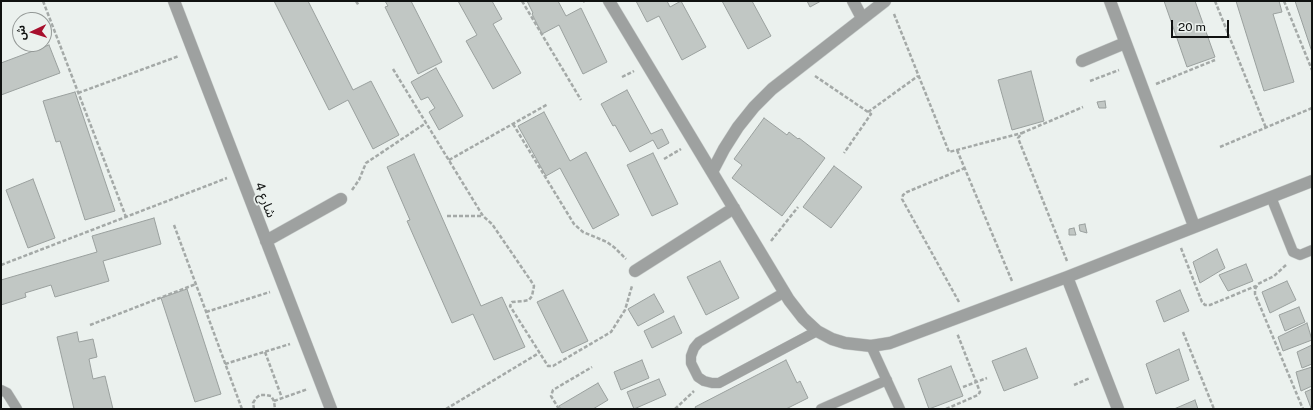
<!DOCTYPE html>
<html>
<head>
<meta charset="utf-8">
<style>
	body { margin:0 }
	#map { position:relative; width:1313px; height:410px; overflow:hidden; background:#ebf1ee; font-family:"Public Sans","Noto Sans Arabic",sans-serif }
	canvas { display:block }
	.frame { position:absolute; inset:0; border:2px solid #101211; pointer-events:none }
	.north { position:absolute; left:12px; top:12px; width:40px; height:40px; box-sizing:border-box; background:#ebf1ee; border:1px solid #939896; border-radius:50%; rotate:266deg; font-size:11px; font-weight:700; line-height:16px; text-align:center; color:#101211 }
	.north::after { content:''; display:block; margin:auto; width:14px; height:18px; background:#a70f2d; clip-path:polygon(50% 0,100% 100%,50% 72%,0 100%) }
	.scale { position:absolute; left:1171px; top:20px; width:58px; height:18px; box-sizing:border-box; border:2px solid #101211; border-top:0; padding-left:5px; font-size:12px; line-height:14px; white-space:nowrap; color:#101211; -webkit-text-stroke:3px #ebf1ee; paint-order:stroke }
</style>
</head>
<body>
<div id="map">
<canvas width="1313" height="410"></canvas>
<div class="frame"></div>
<div class="north">ش</div>
<div class="scale">20 m</div>
</div>
<script>
const ctx = document.querySelector('canvas').getContext('2d');
ctx.lineJoin = 'round';
function fill(path, color) { ctx.fillStyle = color; ctx.fill(path, 'evenodd'); }
const poly = rows => new Path2D(rows.map(r => 'M' + r).join(''));
function trace(path, color, width, dash) { ctx.strokeStyle = color; ctx.lineWidth = width; ctx.lineCap = dash ? 'butt' : 'round'; ctx.setLineDash(dash || []); ctx.stroke(path); }
function drawText(font, color, halo, rows, align = 'center') {
  ctx.font = font + ' "Public Sans","Noto Sans Arabic",sans-serif'; ctx.lineWidth = 3.5; ctx.setLineDash([]); ctx.textBaseline = 'middle'; ctx.strokeStyle = halo; ctx.fillStyle = color; for (const [text, x, y, turn = 0] of rows) {
    ctx.save(); ctx.translate(x, y); ctx.rotate((+turn || 0) * Math.PI / 180); ctx.textAlign = isNaN(turn) ? turn : align; if (halo) ctx.strokeText(text, 0, 0); ctx.fillText(text, 0, 0); ctx.restore();
  }
}
const building = poly([
	[274,1,308,1,353,90,371,81,399,135,373,149,348,100,329,110,274,1],
	[385,1,411,1,442,62,418,74,385,7,388,6,385,1],
	[458,1,492,1,502,19,493,24,521,73,493,89,466,41,477,35,458,1],
	[527,1,558,1,566,16,581,8,607,62,583,74,559,25,542,34,532,14,533,13,527,1],
	[636,1,667,1,670,7,681,1,706,47,682,60,659,16,647,22,636,1],
	[722,1,752,1,771,36,748,49,722,1],
	[807,1,821,1,810,7,807,1],
	[1164,1,1195,1,1215,57,1187,67,1164,1],
	[1236,1,1279,1,1282,12,1273,14,1294,82,1264,91,1236,1],
	[1295,1,1312,1,1312,52,1295,1],
	[49,45,60,73,1,95,1,63,49,45],
	[436,68,463,116,439,130,429,112,435,108,428,97,421,100,411,82,436,68],
	[1031,71,1044,121,1012,130,998,80,1031,71],
	[627,90,651,134,662,129,669,143,658,149,653,140,630,152,615,125,613,126,601,104,627,90],
	[75,92,115,211,85,220,60,141,56,142,43,101,75,92],
	[1105,101,1106,108,1099,108,1097,102,1105,101],
	[544,112,570,161,586,152,619,215,593,229,560,168,546,176,518,126,544,112],
	[764,118,787,135,789,132,798,139,799,138,825,158,782,216,732,178,742,165,734,159,764,118],
	[653,153,678,204,652,216,627,165,653,153],
	[414,154,481,306,502,297,525,347,494,360,473,314,452,323,407,221,410,220,387,167,414,154],
	[834,166,862,187,831,228,803,207,834,166],
	[33,179,55,238,28,248,6,190,33,179],
	[154,218,161,244,103,261,109,281,55,297,51,285,25,293,26,297,1,305,1,280,97,252,92,236,154,218],
	[1085,224,1087,233,1080,231,1079,225,1085,224],
	[1074,228,1076,235,1069,235,1069,229,1074,228],
	[1217,249,1225,268,1200,283,1193,262,1217,249],
	[720,261,739,298,706,315,687,277,720,261],
	[1246,264,1253,281,1228,291,1219,275,1246,264],
	[1287,281,1296,300,1270,313,1262,292,1287,281],
	[187,289,221,394,195,402,161,298,187,289],
	[563,290,588,341,562,353,537,302,563,290],
	[1180,290,1189,311,1164,322,1156,301,1180,290],
	[654,294,664,312,638,326,628,309,654,294],
	[1299,307,1305,322,1285,331,1279,315,1299,307],
	[674,316,682,333,652,348,644,331,674,316],
	[1307,323,1312,340,1283,351,1278,337,1307,323],
	[77,332,79,342,93,339,97,357,89,359,93,379,105,376,113,409,74,409,57,337,77,332],
	[1312,345,1312,364,1302,368,1297,352,1312,345],
	[1026,348,1038,378,1004,391,992,361,1026,348],
	[1179,349,1189,380,1156,394,1146,364,1179,349],
	[642,360,649,378,621,390,614,372,642,360],
	[786,360,797,383,800,381,808,398,786,409,696,409,695,407,786,360],
	[951,366,963,396,929,409,918,379,951,366],
	[1312,367,1312,386,1301,391,1296,372,1312,367],
	[659,379,666,395,634,409,627,392,659,379],
	[598,383,608,400,593,409,561,409,559,406,598,383],
	[1312,389,1312,407,1311,408,1305,392,1312,389],
	[1195,400,1198,409,1174,409,1195,400]
]);
const path = poly([
	[43,1,126,217],
	[356,1,359,6],
	[522,1,581,100],
	[1215,1,1266,128],
	[1284,1,1312,70],
	[583,2,584,1],
	[894,14,949,152,1022,133],
	[393,69,483,216,492,224,531,281,534,286,532,296,529,300,524,301,512,302,510,306,548,366,553,366,611,332,625,310,632,286],
	[815,76,871,114,844,153],
	[622,77,634,71],
	[1090,81,1119,70],
	[1156,84,1215,60],
	[78,93,179,56],
	[868,112,918,76],
	[513,124,574,224,583,232,607,242,615,248,626,259],
	[1220,147,1312,108],
	[957,150,1012,281],
	[664,159,681,149],
	[449,160,548,104],
	[352,190,359,180,366,163,426,123],
	[447,216,483,216],
	[174,225,242,409],
	[771,241,798,207],
	[1181,248,1202,302,1205,305,1210,305,1256,286],
	[1067,261,1018,138,1022,133,1083,107],
	[1,265,227,178],
	[1286,265,1274,276,1258,284,1255,289,1255,294,1303,409],
	[959,302,902,199,903,195,907,192,965,168],
	[206,312,270,292],
	[90,325,196,284],
	[1183,332,1214,409],
	[265,352,282,398],
	[225,364,290,344],
	[1074,385,1090,378],
	[963,387,987,378],
	[274,401,308,389],
	[254,409,253,403,256,398,260,395,266,395,271,396,274,401,275,409],
	[446,409,539,353],
	[559,409,551,396,553,390,592,367],
	[675,409,694,391],
	[946,409,978,395,980,392,957,333]
]);
const lane = poly([
	[1271,197,1293,252,1300,255,1312,250],
	[785,292,699,342,694,348,691,356,691,363,698,377,704,381,712,383,719,383,817,331],
	[871,346,900,409],
	[1,390,7,393,17,409],
	[821,409,887,380]
]);
const street = poly([
	[174,1,331,409],
	[609,1,789,300,803,318,817,331,832,339,845,343,871,346,890,343,1067,277,1312,181],
	[853,1,862,18],
	[1110,1,1194,226],
	[1082,61,1125,43],
	[712,172,724,149,738,127,754,107,772,89,885,1],
	[266,241,341,199],
	[635,271,734,208],
	[1067,277,1118,409]
]);
const streetNames = [
	["شارع 4",265,200,69]
];
fill(building, '#c1c7c4');
trace(building, '#9aa09e', 1);
trace(lane, '#c8cdcb', 11);
trace(street, '#c8cdcb', 13);
trace(path, '#a4a9a7', 2.5, [4, 2]);
trace(lane, '#9ea1a0', 10);
trace(street, '#9ea1a0', 12);
drawText('13px', '#101211', '#ebf1ee', streetNames);
</script>
</body>
</html>
